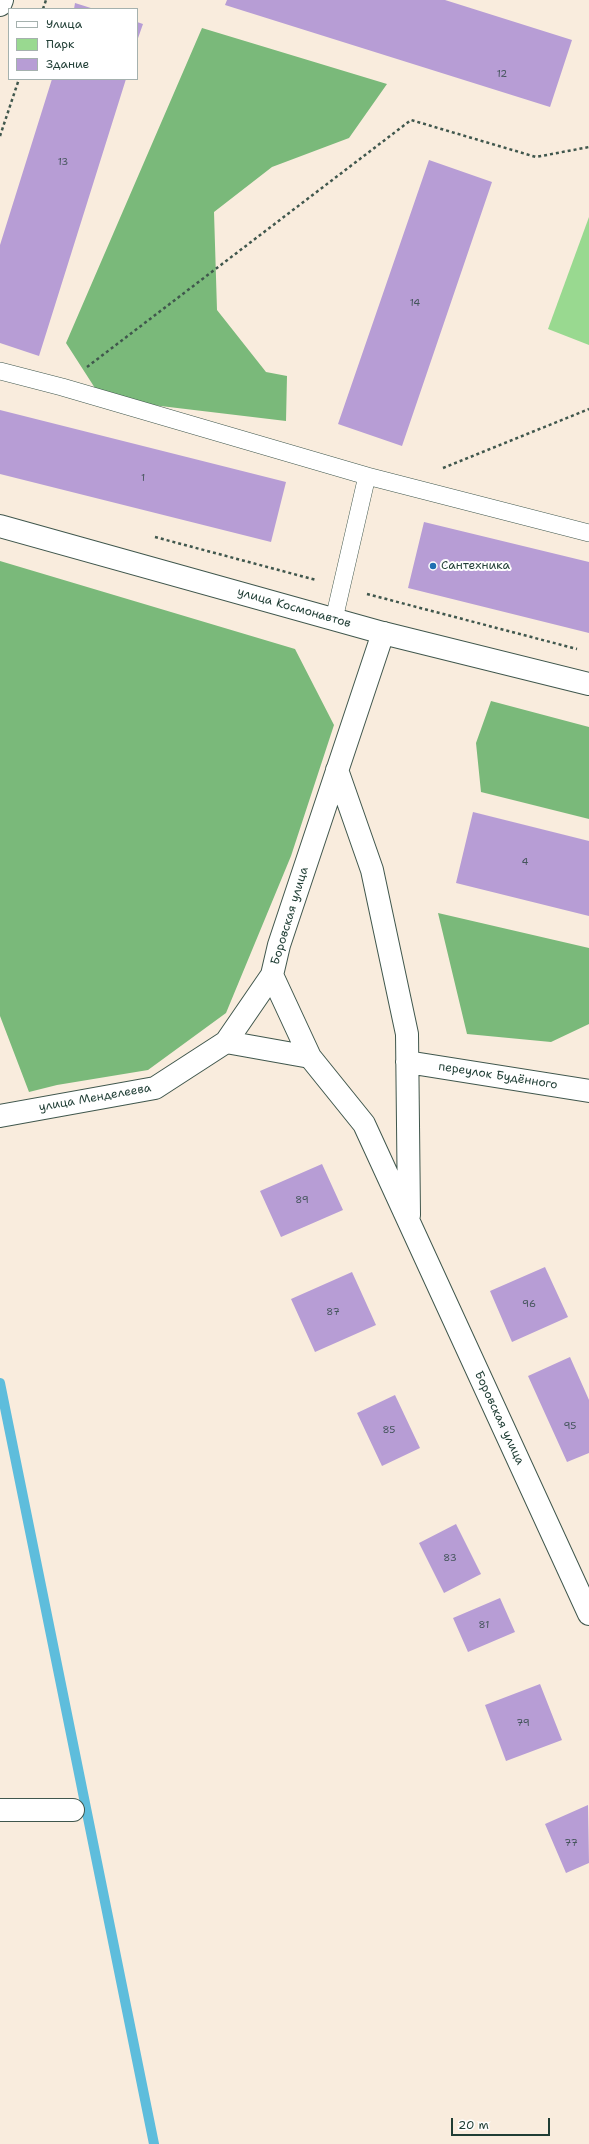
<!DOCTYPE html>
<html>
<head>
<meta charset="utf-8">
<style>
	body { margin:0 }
	#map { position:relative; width:589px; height:2144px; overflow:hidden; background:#f9ecdd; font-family:"Shantell Sans",sans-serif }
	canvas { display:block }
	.legend { position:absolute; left:8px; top:8px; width:130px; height:72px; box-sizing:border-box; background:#fff; border:1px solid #a5b1ae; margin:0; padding:5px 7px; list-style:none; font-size:12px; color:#1f3d34 }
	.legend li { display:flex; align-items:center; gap:8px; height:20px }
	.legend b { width:20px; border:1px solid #a5b1ae }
	.scale { position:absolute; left:451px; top:2118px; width:99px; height:18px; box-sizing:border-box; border:2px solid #1f3d34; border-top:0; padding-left:5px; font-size:12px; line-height:14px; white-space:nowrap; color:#1f3d34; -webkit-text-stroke:3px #fff; paint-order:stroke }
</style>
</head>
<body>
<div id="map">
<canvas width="589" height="2144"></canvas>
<ul class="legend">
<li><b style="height:5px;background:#fff"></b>Улица</li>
<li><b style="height:11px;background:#99d990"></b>Парк</li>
<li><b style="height:11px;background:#b79dd5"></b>Здание</li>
</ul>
<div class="scale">20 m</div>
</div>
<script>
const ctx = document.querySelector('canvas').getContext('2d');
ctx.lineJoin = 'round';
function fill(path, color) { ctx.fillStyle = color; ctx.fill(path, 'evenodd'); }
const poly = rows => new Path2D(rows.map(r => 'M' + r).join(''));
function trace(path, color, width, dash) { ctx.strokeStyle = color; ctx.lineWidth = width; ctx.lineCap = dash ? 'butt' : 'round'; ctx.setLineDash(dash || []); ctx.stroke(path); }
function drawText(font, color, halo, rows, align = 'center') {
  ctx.font = font + ' "Shantell Sans",sans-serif'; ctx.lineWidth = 4; ctx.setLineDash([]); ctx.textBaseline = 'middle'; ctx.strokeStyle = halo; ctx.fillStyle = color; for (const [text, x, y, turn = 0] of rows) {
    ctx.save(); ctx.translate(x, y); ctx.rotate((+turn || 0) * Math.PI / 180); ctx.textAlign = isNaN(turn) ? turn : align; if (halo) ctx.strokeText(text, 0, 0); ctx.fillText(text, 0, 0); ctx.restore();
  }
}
const green = poly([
	[589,217,589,345,548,329]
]);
const forest = poly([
	[202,28,387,84,349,138,272,167,214,212,217,310,266,372,287,376,286,421,102,399,66,343],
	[0,561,295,649,334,725,291,856,226,1013,148,1070,57,1085,29,1092,0,1016],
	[491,701,589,727,589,819,481,792,476,743],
	[438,913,589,948,589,1024,551,1042,467,1034]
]);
const stream = poly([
	[0,1383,154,2144]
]);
const building = poly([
	[227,0,445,0,572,40,550,107,225,5],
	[75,3,94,9,74,9],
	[137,22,143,24,137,41],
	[52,79,126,79,39,356,0,343,0,245],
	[429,160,492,182,402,446,338,424],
	[0,410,286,482,271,542,0,474],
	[424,522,589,562,589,633,408,588],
	[473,812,589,841,589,916,456,883],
	[322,1164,343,1210,281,1237,260,1191],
	[545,1267,568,1317,512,1342,490,1291],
	[352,1272,376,1325,315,1352,291,1299],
	[570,1357,589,1400,589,1453,567,1462,528,1376],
	[395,1395,420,1448,382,1466,357,1413],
	[456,1524,481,1574,444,1593,419,1543],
	[500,1598,515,1632,468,1652,453,1618],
	[540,1684,562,1740,506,1761,485,1705],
	[588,1805,589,1863,566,1873,545,1824]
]);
const path = poly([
	[43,9,46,0],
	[0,136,19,79],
	[87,367,411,120,536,157,589,147],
	[443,468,589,409],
	[155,537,316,580],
	[367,594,577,649]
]);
const lane = poly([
	[0,371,62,387,367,476,334,619],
	[367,476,589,533]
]);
const street = poly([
	[0,5,2,0],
	[383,633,279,945,272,975,310,1057,364,1124,589,1614],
	[337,770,372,870,407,1034,409,1215],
	[226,1042,310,1057],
	[407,1062,589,1091],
	[0,1116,155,1088,226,1042,272,975],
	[0,1810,73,1810]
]);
const secondary = poly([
	[0,526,383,633,589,684]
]);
const markers = [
	[433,566,4,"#1f6fb2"]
];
const numberNames = [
	["12",502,74],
	["13",63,162],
	["14",415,303],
	["1",143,478],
	["4",525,862],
	["89",302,1200],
	["96",529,1304],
	["87",333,1312],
	["95",570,1426],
	["85",389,1430],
	["83",450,1558],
	["81",484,1625],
	["79",523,1723],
	["77",571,1843]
];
const poiNames = [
	["Сантехника",441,566]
];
const streetNames = [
	["улица Космонавтов",294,608,16],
	["Боровская улица",290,916,-73],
	["переулок Будённого",498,1076,9],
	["улица Менделеева",95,1098,-10],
	["Боровская улица",499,1418,65]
];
fill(green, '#99d990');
fill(forest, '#7ab97a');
trace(stream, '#5ebddc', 10);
fill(building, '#b79dd5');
trace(lane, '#40574d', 18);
trace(street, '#40574d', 24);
trace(secondary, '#40574d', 24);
trace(path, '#40574d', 2.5, [3, 3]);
trace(lane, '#fff', 17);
trace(street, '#fff', 22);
trace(secondary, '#fff', 22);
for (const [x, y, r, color] of markers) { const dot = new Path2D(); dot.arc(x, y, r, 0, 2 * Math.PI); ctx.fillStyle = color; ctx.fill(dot); trace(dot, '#fff', 1.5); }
drawText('10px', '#45555c', null, numberNames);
drawText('12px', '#1f3d34', '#fff', poiNames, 'left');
drawText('12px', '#1f3d34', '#fff', streetNames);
</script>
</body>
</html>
